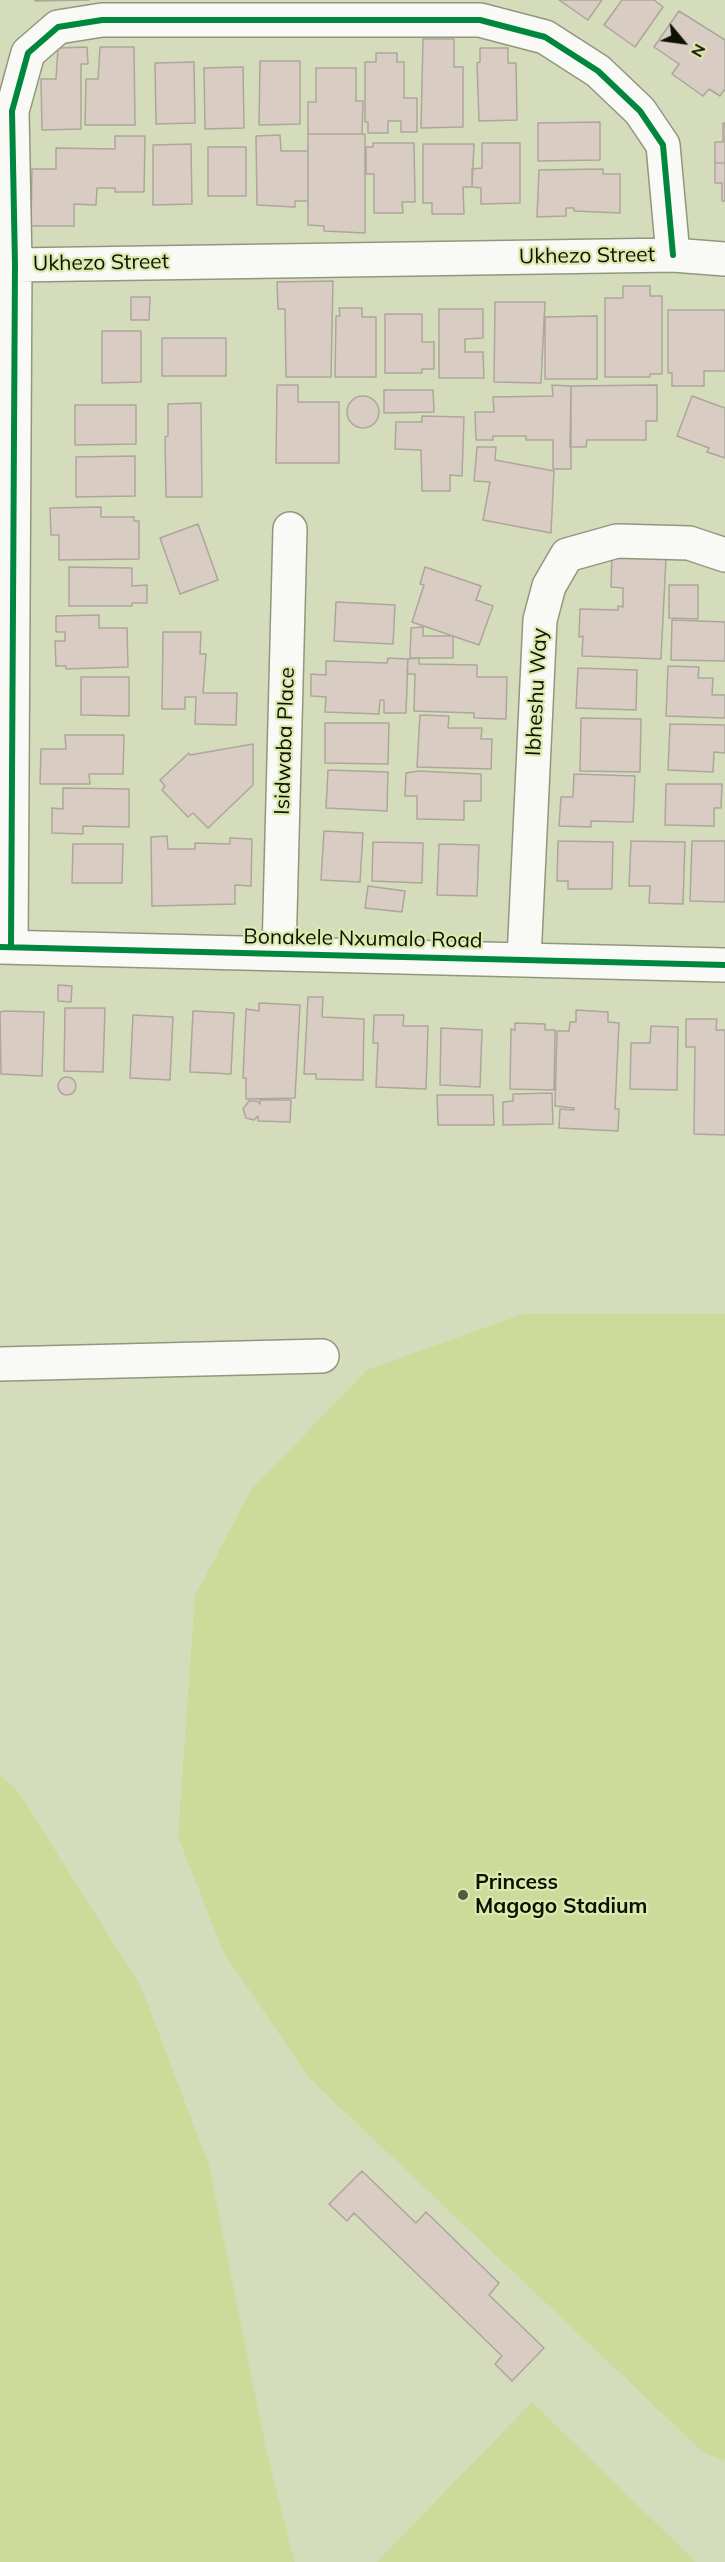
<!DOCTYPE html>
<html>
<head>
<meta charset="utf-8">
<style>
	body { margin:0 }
	#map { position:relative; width:725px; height:2562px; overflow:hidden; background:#d5dcbc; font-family:Mulish,sans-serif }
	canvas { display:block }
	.north { position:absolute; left:653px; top:12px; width:60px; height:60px; -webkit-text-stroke:4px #dce9af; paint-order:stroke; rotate:119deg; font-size:16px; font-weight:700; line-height:24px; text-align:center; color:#0e1200 }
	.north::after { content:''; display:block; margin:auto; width:21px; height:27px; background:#0e1200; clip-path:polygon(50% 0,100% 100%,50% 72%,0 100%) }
</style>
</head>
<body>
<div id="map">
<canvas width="725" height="2562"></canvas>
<div class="north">N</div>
</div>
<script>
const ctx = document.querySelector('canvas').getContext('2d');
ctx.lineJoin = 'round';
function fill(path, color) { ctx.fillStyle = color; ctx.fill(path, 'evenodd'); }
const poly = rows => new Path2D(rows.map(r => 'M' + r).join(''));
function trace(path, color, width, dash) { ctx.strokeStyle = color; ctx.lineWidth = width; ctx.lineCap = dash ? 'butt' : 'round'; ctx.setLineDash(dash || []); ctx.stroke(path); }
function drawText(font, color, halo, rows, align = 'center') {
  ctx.font = font + ' Mulish,sans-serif'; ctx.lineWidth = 4.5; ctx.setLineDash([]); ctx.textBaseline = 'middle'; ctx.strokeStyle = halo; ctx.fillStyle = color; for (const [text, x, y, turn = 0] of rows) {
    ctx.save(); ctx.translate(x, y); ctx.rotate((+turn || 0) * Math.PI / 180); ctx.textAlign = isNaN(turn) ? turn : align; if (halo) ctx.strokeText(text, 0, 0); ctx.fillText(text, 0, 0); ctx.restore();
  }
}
const green = poly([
	[523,1314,725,1314,725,2461,703,2452,309,2078,224,1953,178,1837,195,1596,251,1490,367,1370],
	[0,1775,19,1793,141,1987,209,2165,267,2453,295,2562,0,2562],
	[532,2402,696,2562,377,2562]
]);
const building = poly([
	[35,0,89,0,35,1,35,0],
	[559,0,602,0,588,20,559,0],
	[622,0,654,0,663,7,635,47,604,25,622,0],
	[679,11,725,40,725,89,720,96,709,89,703,96,672,74,679,64,654,47,679,11],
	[423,39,454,39,454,67,463,67,463,127,421,128,423,39],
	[87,47,88,64,81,64,81,129,42,130,41,79,56,79,58,48,87,47],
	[100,47,134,47,135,125,85,125,86,79,98,79,100,47],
	[480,48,508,48,508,63,516,63,517,120,479,121,477,63,480,62,480,48],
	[376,53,397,53,397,62,404,62,404,98,417,98,417,132,401,132,401,121,388,121,388,133,368,133,368,122,365,122,365,62,376,62,376,53],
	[260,61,300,61,300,124,259,125,260,61],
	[194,62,195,123,156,124,155,63,194,62],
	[243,67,244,128,205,129,204,68,243,67],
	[316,68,356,68,356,101,363,101,362,134,308,134,308,102,316,102,316,68],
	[600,122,600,160,538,161,538,123,600,122],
	[723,123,725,123,725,163,715,163,715,142,723,142,723,123],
	[308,134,365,134,365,233,324,231,324,226,308,225,308,134],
	[280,135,281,151,308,151,308,201,295,201,295,207,257,205,256,136,280,135],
	[115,136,145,136,144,192,115,192,115,188,97,188,96,205,74,204,74,226,31,226,32,169,56,169,56,148,115,149,115,136],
	[373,143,414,143,415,202,402,202,403,213,374,213,374,174,366,174,366,147,373,147,373,143],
	[482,143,520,143,520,203,481,204,481,188,472,187,472,169,482,168,482,143],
	[191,144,192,204,153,205,153,145,191,144],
	[423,144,474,144,472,187,463,187,464,214,432,214,432,203,423,203,423,144],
	[208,147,246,147,246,196,208,196,208,147],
	[715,163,725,163,725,201,722,201,722,183,715,183,715,163],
	[603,169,603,174,620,174,620,213,574,211,574,208,566,208,566,216,537,217,539,170,603,169],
	[333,281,331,377,286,377,285,309,278,309,277,282,333,281],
	[623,286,650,286,650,296,662,296,662,374,650,374,650,377,605,377,605,298,623,298,623,286],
	[131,297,150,297,149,320,131,320,131,297],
	[495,302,545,302,541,383,494,382,495,302],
	[339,308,362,308,362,317,376,317,376,377,335,377,336,316,340,316,339,308],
	[439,309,483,309,483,338,465,339,465,352,483,352,484,378,439,378,439,309],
	[668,310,725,310,725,371,704,371,704,386,672,386,672,373,668,373,668,310],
	[385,314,422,314,422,342,434,342,434,369,422,369,422,373,385,373,385,314],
	[597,316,597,379,545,379,545,317,597,316],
	[102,331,141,331,141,382,102,383,102,331],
	[162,338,226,338,226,376,162,376,162,338],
	[277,385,298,385,298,402,339,402,339,463,276,463,277,385],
	[552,385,571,386,571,469,553,469,553,440,526,440,526,436,493,436,493,440,476,440,475,412,494,412,493,397,553,396,552,385],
	[657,385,657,421,646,421,646,440,587,440,586,447,570,447,571,386,657,385],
	[384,390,433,390,434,412,384,413,384,390],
	'347 412a16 16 0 1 1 32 0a16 16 0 1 1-32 0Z',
	[692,396,725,408,725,458,707,452,709,448,677,436,692,396],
	[201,403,202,497,166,497,165,437,168,436,168,404,201,403],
	[75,405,136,405,136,444,75,445,75,405],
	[422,416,464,417,462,476,450,475,450,491,422,491,421,450,395,449,396,422,422,422,422,416],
	[477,447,496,447,495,460,554,471,551,533,483,520,490,482,474,481,477,447],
	[135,456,135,496,76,497,76,457,135,456],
	[101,507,101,517,134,517,134,521,139,521,139,559,59,560,59,535,51,535,50,508,101,507],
	[198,524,218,580,180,594,160,538,198,524],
	[612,555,666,558,661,659,582,656,583,636,579,637,580,609,618,610,618,606,623,607,623,588,611,587,612,555],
	[69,567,132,568,132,586,147,585,147,603,132,603,132,606,69,606,69,567],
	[425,567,481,586,476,600,493,606,479,645,412,622,424,585,420,584,425,567],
	[669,585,698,585,698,619,669,618,669,585],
	[336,602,395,605,393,644,334,641,336,602],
	[99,615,99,628,127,628,128,667,66,669,66,666,56,666,55,641,65,641,65,632,56,632,56,616,99,615],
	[672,620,725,622,725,661,671,660,672,620],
	[423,627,423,636,453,636,453,658,410,658,411,628,423,627],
	[163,632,201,632,200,654,206,654,203,693,237,693,236,725,195,724,196,697,185,697,185,709,162,709,163,632],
	[388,658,408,659,406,713,384,713,384,700,380,700,379,714,325,712,326,697,311,696,311,674,326,675,326,661,387,663,388,658],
	[419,658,419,664,477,665,477,677,507,677,506,719,474,718,474,713,414,711,415,674,407,674,408,659,419,658],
	[668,666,699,667,698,678,713,678,712,695,725,695,725,718,666,716,668,666],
	[578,668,637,670,636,710,576,708,578,668],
	[81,677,129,677,129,716,81,715,81,677],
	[420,715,449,716,448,728,482,728,481,739,492,739,491,769,417,767,420,715],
	[581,718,641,719,640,772,580,771,581,718],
	[325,723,389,723,388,764,325,763,325,723],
	[670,724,725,725,725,753,714,752,713,772,668,770,670,724],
	[65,735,124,735,123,774,89,774,90,784,40,784,41,749,66,749,65,735],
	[253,744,253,785,208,828,193,813,188,817,162,790,165,786,160,780,189,753,190,755,253,744],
	[328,770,388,772,387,811,326,808,328,770],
	[419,771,481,774,481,801,464,801,464,820,417,819,417,796,405,796,406,773,419,771],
	[574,774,635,776,633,822,591,821,591,827,559,826,561,797,573,797,574,774],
	[666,784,722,784,721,808,714,808,714,826,665,825,666,784],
	[63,788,129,789,129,827,83,826,83,834,52,833,52,808,63,809,63,788],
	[324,831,363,833,360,882,321,880,324,831],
	[167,836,168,849,195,849,195,843,230,844,230,838,252,839,251,886,235,885,235,904,152,906,151,837,167,836],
	[558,841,613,842,612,889,568,889,568,881,557,881,558,841],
	[631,841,685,842,683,904,649,903,650,886,629,886,631,841],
	[692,841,725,841,725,902,690,901,692,841],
	[373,842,423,843,422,883,372,881,373,842],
	[73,844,123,844,122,883,72,883,73,844],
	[439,844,479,845,477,896,437,895,439,844],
	[368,886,405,891,402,912,365,908,368,886],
	[58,985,72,986,71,1002,58,1001,58,985],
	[308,997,323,997,322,1017,364,1019,363,1080,316,1079,316,1074,304,1074,308,997],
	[259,1003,300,1005,295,1098,246,1099,246,1078,243,1078,246,1009,259,1011,259,1003],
	[65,1008,105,1008,103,1072,64,1071,65,1008],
	[576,1010,608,1012,608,1022,619,1023,615,1109,619,1109,618,1131,559,1128,560,1109,574,1110,574,1108,555,1106,557,1031,569,1031,570,1022,576,1022,576,1010],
	[5,1011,44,1012,42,1076,1,1074,0,1012,5,1011],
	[193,1011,234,1013,231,1074,190,1072,193,1011],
	[133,1015,173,1017,170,1080,130,1078,133,1015],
	[374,1015,404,1015,403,1026,428,1026,426,1089,376,1087,378,1043,373,1043,374,1015],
	[686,1019,717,1019,716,1030,725,1030,725,1135,694,1134,695,1047,686,1047,686,1019],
	[515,1023,545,1024,545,1030,555,1030,554,1090,510,1089,511,1029,515,1030,515,1023],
	[651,1026,678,1027,677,1090,630,1089,631,1043,650,1043,651,1026],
	[441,1028,482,1030,480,1087,440,1085,441,1028],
	'58 1086a9 9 0 1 1 18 0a9 9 0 1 1-18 0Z',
	[552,1093,553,1124,503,1125,503,1102,513,1101,513,1094,552,1093],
	[437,1095,493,1095,494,1125,438,1125,437,1095],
	[260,1100,291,1100,290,1122,258,1121,258,1116,254,1120,246,1118,243,1109,249,1101,257,1101,260,1104,260,1100],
	[362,2171,416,2223,426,2212,499,2283,489,2295,544,2348,512,2381,495,2364,502,2356,354,2213,347,2221,329,2204,362,2171]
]);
const minor = poly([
	[15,265,673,255,725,259],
	[0,947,725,965],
	[11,947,15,265,12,111,28,53,58,27,102,20,480,20,545,37,598,71,640,111,663,145,673,255],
	[279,953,290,529],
	[524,959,540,620,549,586,567,555,617,541,689,543,725,555],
	[0,1364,322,1356]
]);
const cycleway = poly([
	[0,947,725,965],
	[11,947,15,265,12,111,28,53,58,27,102,20,480,20,545,37,598,71,640,111,663,145,673,255]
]);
const markers = [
	[463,1895,6,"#545942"]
];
const streetNames = [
	["Ukhezo Street",587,256,-1],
	["Ukhezo Street",101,263,-1],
	["Ibheshu Way",537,692,-87],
	["Isidwaba Place",285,741,-88],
	["Bonakele Nxumalo Road",363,939,1]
];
const poiNames = [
	["Princess",475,1883],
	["Magogo Stadium",475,1907]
];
fill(green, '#cdda99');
fill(building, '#d9ccc3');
trace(building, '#ada69a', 1.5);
trace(minor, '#91977e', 36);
trace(minor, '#f9faf5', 33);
trace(cycleway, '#00873e', 6);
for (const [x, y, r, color] of markers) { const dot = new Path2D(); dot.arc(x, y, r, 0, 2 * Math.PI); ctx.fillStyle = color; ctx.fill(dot); trace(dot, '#dce9af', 2); }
drawText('21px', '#0e1200', '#dce9af', streetNames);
drawText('bold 21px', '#0e1200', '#dce9af', poiNames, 'left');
</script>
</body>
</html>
